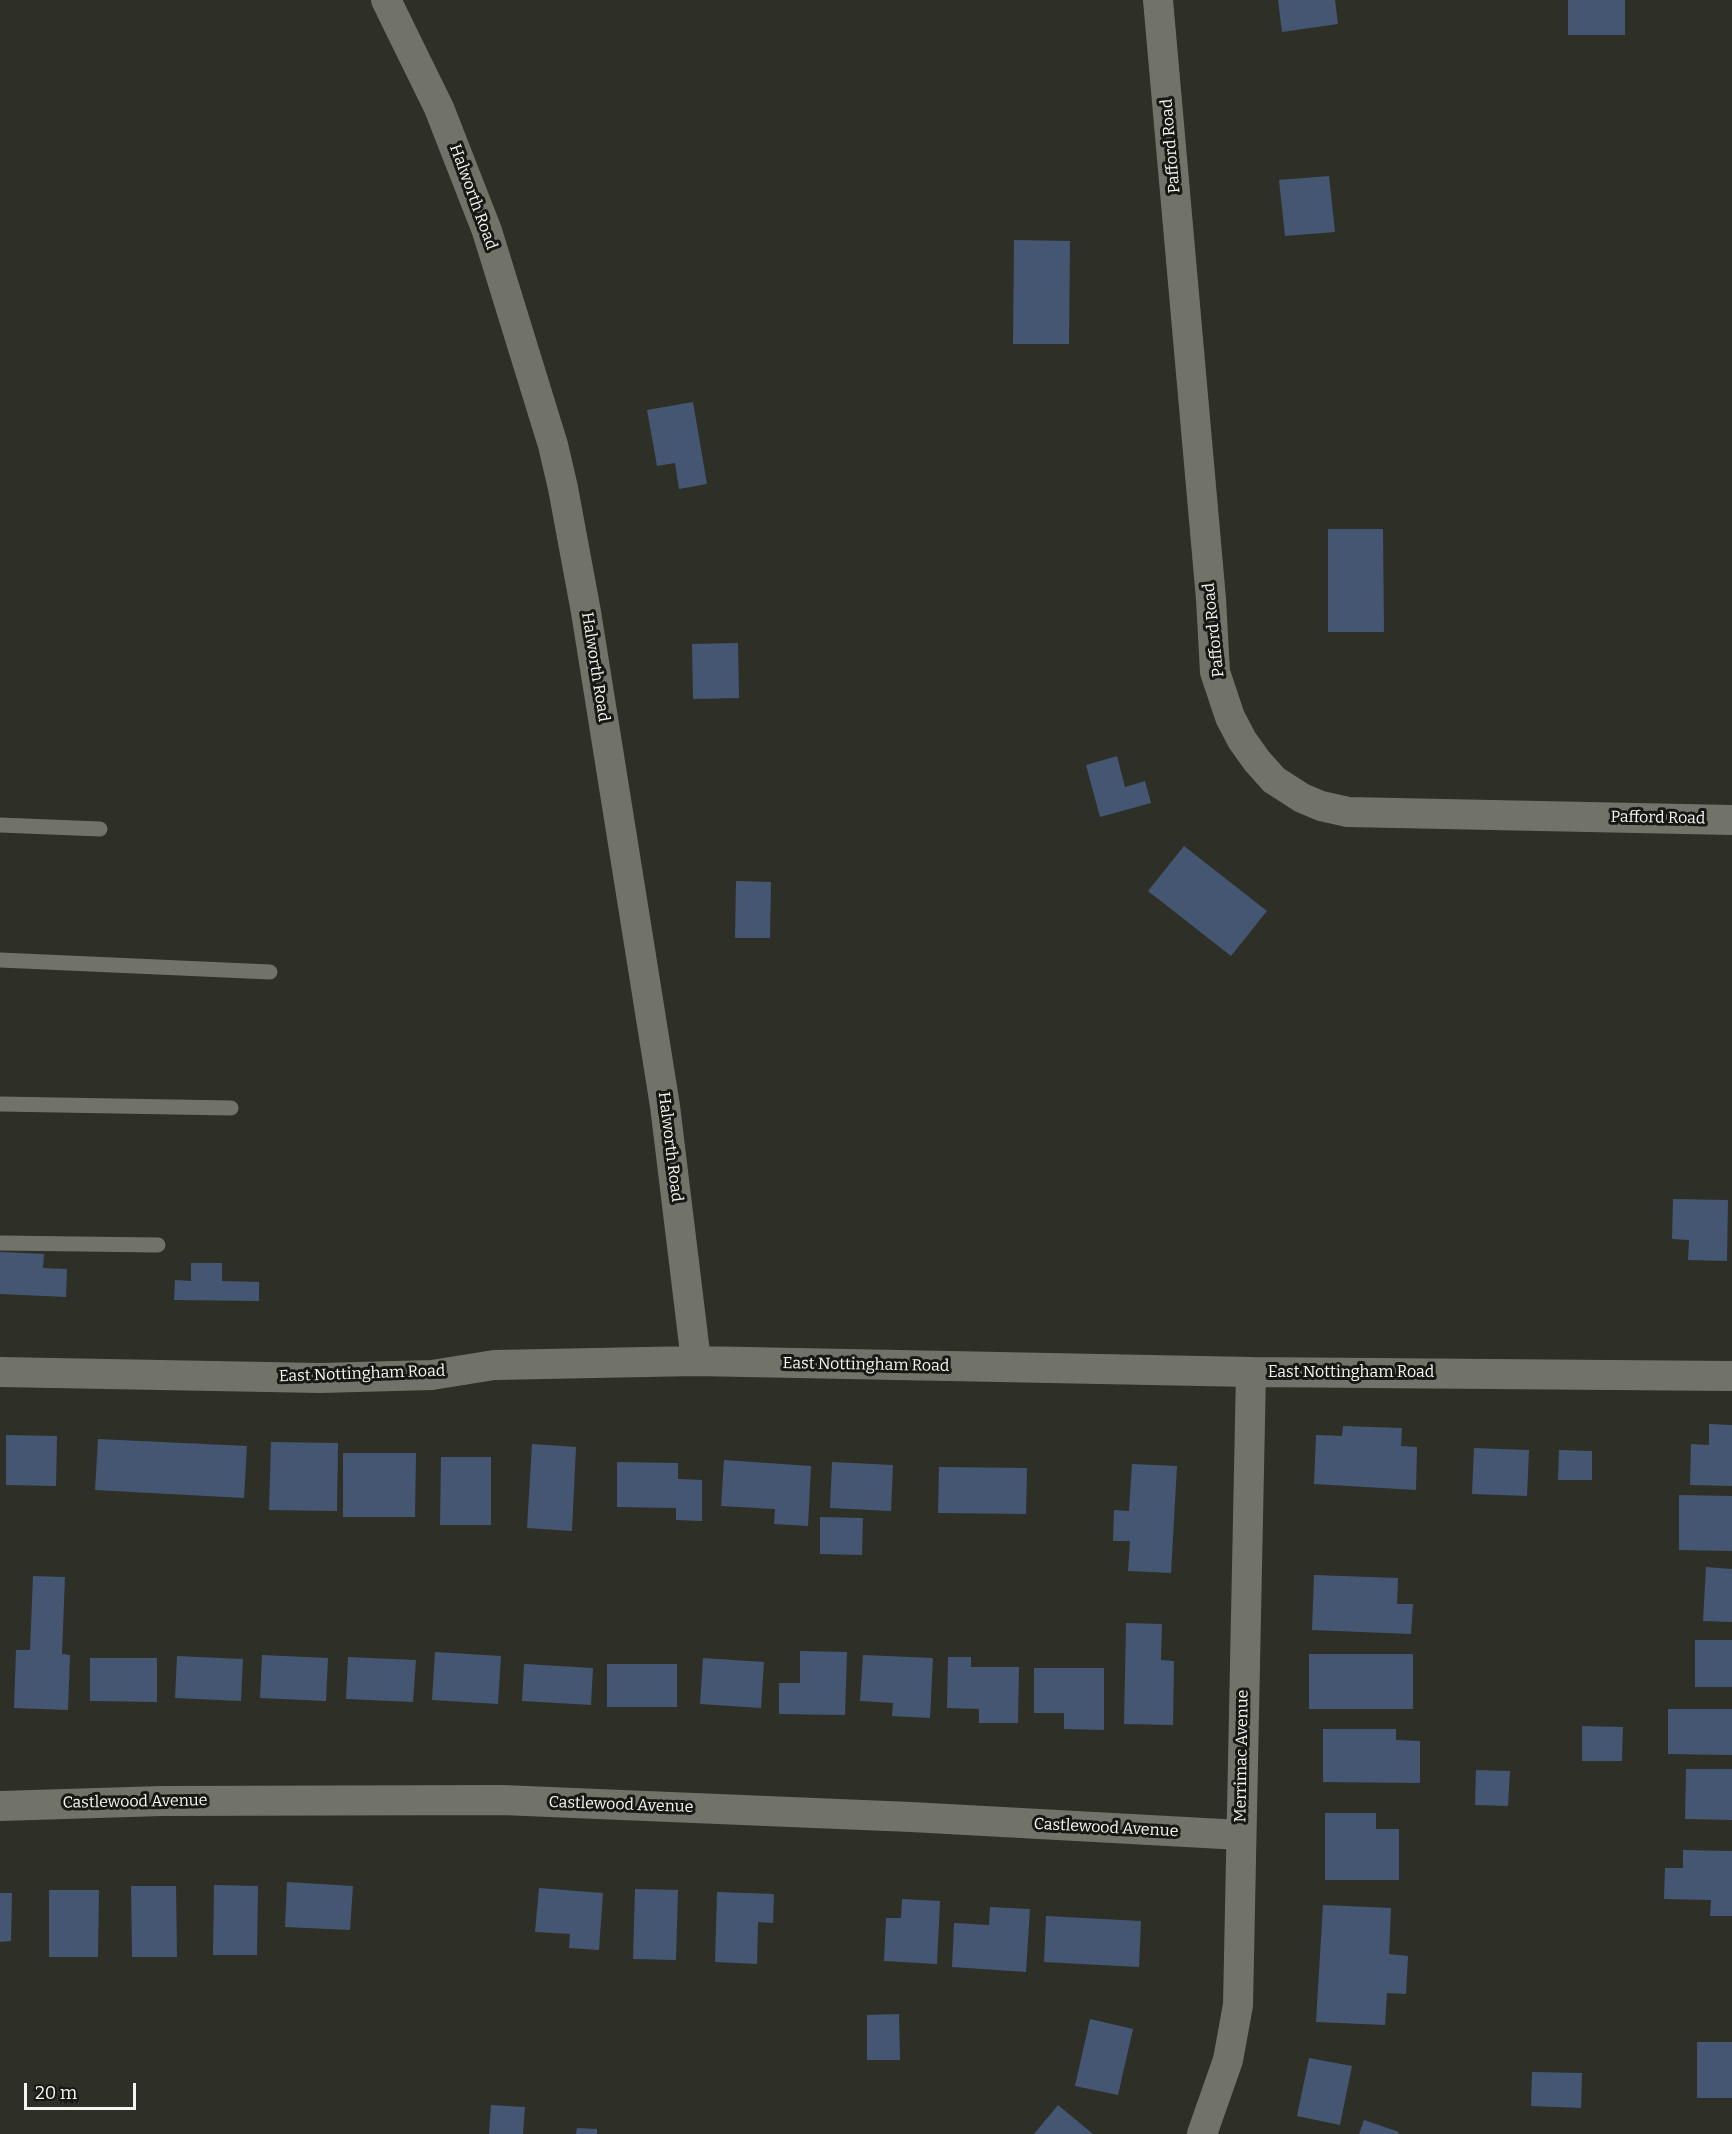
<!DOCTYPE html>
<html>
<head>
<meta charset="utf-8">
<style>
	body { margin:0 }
	#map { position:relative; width:1732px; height:2134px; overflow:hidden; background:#2e3027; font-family:Bitter,serif }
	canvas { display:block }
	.scale { position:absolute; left:24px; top:2083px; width:112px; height:27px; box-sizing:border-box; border:3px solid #f4f6f0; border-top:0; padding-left:8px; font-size:18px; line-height:21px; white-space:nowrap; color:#f4f6f0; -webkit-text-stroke:4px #171814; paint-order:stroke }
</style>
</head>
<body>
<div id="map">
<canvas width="1732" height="2134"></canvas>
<div class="scale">20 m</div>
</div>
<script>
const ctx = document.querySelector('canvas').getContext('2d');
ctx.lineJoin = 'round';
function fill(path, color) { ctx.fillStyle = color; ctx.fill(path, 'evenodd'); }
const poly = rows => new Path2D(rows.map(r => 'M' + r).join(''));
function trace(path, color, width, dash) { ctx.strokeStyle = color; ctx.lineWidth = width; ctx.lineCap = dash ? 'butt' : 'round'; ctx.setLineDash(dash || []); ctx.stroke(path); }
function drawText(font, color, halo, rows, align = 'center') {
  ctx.font = font + ' Bitter,serif'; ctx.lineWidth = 6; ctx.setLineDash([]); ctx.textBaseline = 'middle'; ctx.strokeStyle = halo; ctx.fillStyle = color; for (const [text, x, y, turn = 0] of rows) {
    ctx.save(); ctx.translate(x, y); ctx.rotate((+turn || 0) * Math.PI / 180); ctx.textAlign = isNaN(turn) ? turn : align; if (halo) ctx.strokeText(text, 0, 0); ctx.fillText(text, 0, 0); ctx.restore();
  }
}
const building = poly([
	[1278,0,1335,0,1338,24,1282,32],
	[1568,0,1625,0,1625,35,1568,35],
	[1329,176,1335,232,1285,236,1279,180],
	[1014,240,1070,241,1069,344,1013,344],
	[693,402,707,484,679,489,675,463,657,466,647,410],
	[1328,529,1383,529,1384,632,1328,632],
	[738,643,739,698,693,699,692,644],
	[1117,756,1125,787,1145,781,1151,803,1100,817,1086,765],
	[1184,846,1267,911,1231,956,1148,891],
	[736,881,771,882,770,938,735,938],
	[1673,1199,1728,1200,1727,1261,1688,1260,1689,1240,1672,1239],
	[0,1252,44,1254,43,1268,67,1269,66,1297,0,1294],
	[191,1263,222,1263,222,1281,259,1282,259,1301,174,1300,175,1280,191,1281],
	[1709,1424,1732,1425,1732,1486,1690,1485,1691,1444,1709,1445],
	[1343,1426,1402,1428,1401,1446,1417,1447,1416,1490,1314,1484,1316,1435,1342,1436],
	[6,1435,57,1436,56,1486,6,1485],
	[98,1439,247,1446,244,1498,95,1490],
	[271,1442,338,1443,337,1511,269,1510],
	[532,1444,576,1447,572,1531,527,1528],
	[1474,1448,1529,1450,1527,1496,1472,1494],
	[1559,1450,1592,1451,1592,1480,1558,1480],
	[343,1453,416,1453,415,1517,343,1517],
	[441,1457,491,1457,491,1525,440,1525],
	[724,1460,811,1466,808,1526,774,1524,775,1509,721,1506],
	[617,1462,678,1463,678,1479,702,1480,702,1521,676,1520,676,1508,617,1507],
	[832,1462,893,1465,891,1511,830,1508],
	[1132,1464,1177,1466,1171,1573,1128,1571,1130,1541,1113,1541,1114,1510,1129,1511],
	[939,1467,1027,1468,1026,1514,938,1513],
	[1679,1495,1732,1496,1732,1551,1679,1550],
	[820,1517,863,1518,862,1555,820,1554],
	[1706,1567,1732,1569,1732,1622,1703,1621],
	[1314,1575,1398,1578,1397,1604,1413,1604,1411,1634,1312,1630],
	[33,1576,65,1577,62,1654,70,1655,68,1710,14,1708,16,1650,30,1650],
	[1126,1623,1162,1624,1161,1660,1174,1661,1173,1725,1124,1724],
	[1695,1640,1732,1640,1732,1687,1695,1687],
	[800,1651,847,1652,845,1715,779,1714,779,1683,800,1683],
	[435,1652,501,1656,498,1704,432,1700],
	[1309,1654,1413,1654,1413,1709,1309,1709],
	[262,1655,328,1658,326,1701,260,1698],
	[863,1655,933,1658,930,1718,892,1716,893,1703,860,1701],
	[177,1656,243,1659,241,1701,175,1698],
	[348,1657,416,1660,413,1702,346,1699],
	[948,1657,971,1657,971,1667,1019,1667,1018,1723,979,1723,979,1709,947,1708],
	[90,1658,157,1658,157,1702,90,1701],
	[703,1658,764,1662,761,1708,700,1704],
	[524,1664,593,1668,591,1705,522,1701],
	[607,1664,677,1664,677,1707,607,1707],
	[1034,1668,1104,1668,1104,1730,1064,1729,1064,1713,1034,1713],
	[1668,1709,1732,1709,1732,1755,1668,1754],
	[1582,1726,1623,1727,1622,1761,1582,1761],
	[1323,1729,1396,1729,1396,1740,1420,1741,1420,1783,1323,1782],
	[1686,1769,1732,1769,1732,1820,1685,1819],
	[1476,1770,1510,1771,1508,1806,1475,1805],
	[1325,1813,1376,1813,1376,1829,1399,1829,1399,1880,1325,1880],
	[1683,1850,1732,1851,1732,1916,1710,1916,1711,1900,1664,1899,1665,1868,1683,1868],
	[287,1882,353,1886,350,1930,285,1927],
	[214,1885,258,1886,257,1955,213,1955],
	[131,1886,176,1886,177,1957,132,1957],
	[539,1888,603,1893,599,1950,569,1948,570,1934,535,1932],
	[635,1889,678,1890,676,1960,633,1959],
	[49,1890,99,1890,98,1957,49,1957],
	[717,1892,774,1894,773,1923,758,1922,757,1964,715,1962],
	[0,1893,12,1893,11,1941,0,1942],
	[902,1899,940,1901,937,1964,884,1961,886,1918,901,1918],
	[1323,1905,1391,1908,1389,1954,1408,1956,1406,1994,1387,1993,1385,2025,1316,2022],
	[990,1907,1030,1909,1026,1972,952,1967,954,1923,989,1925],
	[1046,1916,1141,1921,1139,1967,1044,1962],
	[899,2014,900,2060,867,2060,867,2015],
	[1090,2019,1133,2029,1118,2095,1075,2086],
	[1697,2042,1732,2042,1732,2098,1697,2098],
	[1309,2058,1352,2066,1340,2125,1297,2116],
	[1532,2072,1582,2073,1581,2108,1531,2106],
	[491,2105,525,2107,523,2134,489,2134],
	[1058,2105,1093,2134,1034,2134],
	[1364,2120,1399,2132,1398,2134,1359,2134],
	[577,2128,597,2129,597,2134,576,2134]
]);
const service = poly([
	[0,825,100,829],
	[0,960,270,972],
	[0,1104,231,1108],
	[0,1243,158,1245]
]);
const minor = poly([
	[386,0,439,108,487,231,553,445,563,488,586,612,665,1106,696,1361],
	[1158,0,1211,599,1215,672,1230,717,1242,740,1257,761,1274,780,1302,798,1321,806,1348,812,1732,820],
	[0,1372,320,1378,432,1375,494,1365,696,1361,1251,1372,1732,1376],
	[0,1806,162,1801,502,1800,911,1817,1241,1835],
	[1202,2134,1228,2060,1238,2005,1251,1372]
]);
const streetNames = [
	["Pafford Road",1171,146,-95],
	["Halworth Road",473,197,70],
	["Pafford Road",1214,630,-96],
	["Halworth Road",595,667,81],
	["Pafford Road",1658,818,1],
	["Halworth Road",670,1147,83],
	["East Nottingham Road",866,1365,1],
	["East Nottingham Road",1351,1373],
	["East Nottingham Road",362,1374,-2],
	["Merrimac Avenue",1242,1756,-89],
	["Castlewood Avenue",135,1802,-1],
	["Castlewood Avenue",621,1805,2],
	["Castlewood Avenue",1106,1828,3]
];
fill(building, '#445672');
trace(service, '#717369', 15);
trace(minor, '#717369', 30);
drawText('16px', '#f4f6f0', '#171814', streetNames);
</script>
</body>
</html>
